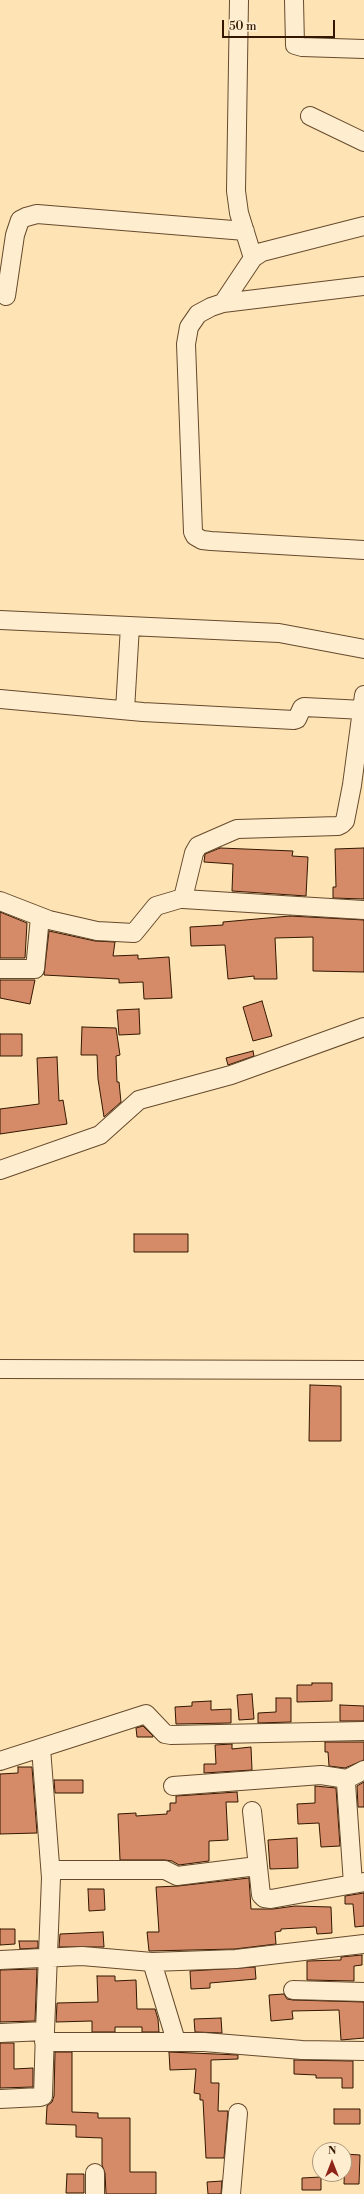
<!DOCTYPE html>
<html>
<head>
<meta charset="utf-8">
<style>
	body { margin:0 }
	#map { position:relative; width:364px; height:2194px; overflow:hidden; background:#fee4b4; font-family:"Libre Bodoni",serif }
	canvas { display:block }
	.north { position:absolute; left:312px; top:2142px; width:40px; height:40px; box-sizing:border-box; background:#feedce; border:1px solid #ad977c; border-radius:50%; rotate:0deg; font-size:11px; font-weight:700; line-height:16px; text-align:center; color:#331700 }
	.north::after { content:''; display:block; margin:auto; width:14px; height:18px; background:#8f2418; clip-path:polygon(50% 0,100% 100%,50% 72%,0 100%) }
	.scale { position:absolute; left:222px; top:20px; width:113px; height:18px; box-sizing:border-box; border:2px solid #331700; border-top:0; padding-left:5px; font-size:12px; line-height:14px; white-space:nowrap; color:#331700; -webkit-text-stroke:3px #feedce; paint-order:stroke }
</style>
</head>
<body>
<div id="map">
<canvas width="364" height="2194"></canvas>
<div class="north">N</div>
<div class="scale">50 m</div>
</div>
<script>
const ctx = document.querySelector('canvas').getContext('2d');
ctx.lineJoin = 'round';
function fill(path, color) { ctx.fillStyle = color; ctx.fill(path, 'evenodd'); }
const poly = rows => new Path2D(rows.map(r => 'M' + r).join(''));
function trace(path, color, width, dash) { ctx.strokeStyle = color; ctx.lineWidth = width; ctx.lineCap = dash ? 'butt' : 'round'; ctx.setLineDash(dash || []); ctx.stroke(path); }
const building = poly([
	[220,848,293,851,292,856,308,857,306,896,232,891,233,864,204,862,205,854,220,848],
	[364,848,364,899,333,898,333,887,336,887,335,849,364,848],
	[0,912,27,923,25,958,0,958,0,912],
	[290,916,364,920,364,972,313,971,313,937,275,938,277,979,254,979,254,976,228,979,225,945,191,946,190,927,223,925,223,922,290,916],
	[49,931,95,941,115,942,113,956,138,955,138,959,169,957,172,998,144,999,143,982,119,983,119,979,44,975,49,931],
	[0,980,35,980,30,1004,0,998,0,980],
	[262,1001,272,1036,253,1041,243,1007,262,1001],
	[139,1009,140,1034,119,1035,117,1010,139,1009],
	[82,1027,116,1028,120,1055,116,1056,117,1082,119,1082,121,1102,104,1117,98,1079,97,1055,81,1055,82,1027],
	[0,1034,22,1034,22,1056,0,1056,0,1034],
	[253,1051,254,1056,228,1065,226,1058,253,1051],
	[57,1057,59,1101,63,1100,67,1124,0,1134,0,1109,39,1104,37,1058,57,1057],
	[134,1234,188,1234,188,1252,134,1252,134,1234],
	[310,1385,341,1386,341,1441,309,1441,310,1385],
	[312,1683,332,1683,332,1701,297,1702,297,1685,312,1685,312,1683],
	[252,1694,254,1719,239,1720,237,1695,252,1694],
	[276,1698,291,1698,291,1722,258,1723,258,1713,276,1712,276,1698],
	[211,1701,211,1710,231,1709,231,1723,176,1724,175,1707,192,1706,192,1702,211,1701],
	[340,1705,364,1706,364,1721,340,1721,340,1705],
	[143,1726,153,1736,153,1737,137,1737,136,1728,143,1726],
	[325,1742,364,1742,364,1760,345,1768,329,1766,328,1752,325,1752,325,1742],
	[232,1744,232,1749,251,1747,252,1770,204,1773,204,1764,216,1764,215,1745,232,1744],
	[18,1767,32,1767,37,1833,0,1834,0,1774,18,1773,18,1767],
	[54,1780,83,1780,83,1793,55,1793,54,1780],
	[364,1782,364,1807,358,1807,357,1786,364,1782],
	[315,1786,336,1788,340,1846,321,1847,319,1823,298,1824,297,1804,315,1803,315,1786],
	[237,1792,238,1802,226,1802,228,1840,209,1841,209,1861,179,1865,172,1861,165,1860,120,1860,118,1814,136,1813,136,1816,167,1814,167,1811,170,1811,170,1803,176,1803,176,1796,237,1792],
	[297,1838,298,1868,270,1869,268,1840,297,1838],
	[249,1878,251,1909,273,1909,295,1906,331,1907,332,1933,317,1934,316,1927,281,1929,281,1931,275,1932,276,1944,235,1949,149,1951,147,1932,159,1932,156,1887,178,1886,249,1878],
	[88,1889,104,1889,105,1910,89,1911,88,1889],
	[364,1893,364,1926,355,1927,353,1904,345,1904,345,1896,364,1893],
	[0,1929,15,1929,15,1944,0,1945,0,1929],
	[103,1932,104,1947,59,1947,60,1934,103,1932],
	[19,1941,38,1941,38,1948,20,1949,19,1941],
	[362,1955,362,1965,354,1966,354,1981,307,1980,307,1961,341,1960,341,1957,362,1955],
	[255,1967,256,1979,210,1983,210,1988,191,1989,190,1971,255,1967],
	[37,1969,35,2021,0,2022,0,1970,37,1969],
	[97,1976,115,1976,115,1981,136,1980,137,2009,155,2009,158,2019,159,2032,142,2032,142,2027,115,2027,115,2032,92,2032,92,2021,56,2022,57,2003,98,2002,97,1976],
	[284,1994,287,1999,293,2000,364,2002,364,2038,341,2040,339,2010,292,2011,293,2019,271,2021,269,1995,284,1994],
	[221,2018,222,2033,195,2032,194,2019,221,2018],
	[0,2043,14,2043,14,2069,33,2068,33,2087,0,2088,0,2043],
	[55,2052,72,2052,72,2112,98,2113,98,2118,130,2118,130,2172,156,2172,156,2194,106,2194,105,2173,102,2165,102,2138,76,2137,76,2125,46,2124,47,2106,52,2102,54,2096,55,2052],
	[169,2052,238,2055,238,2059,211,2060,211,2083,219,2083,218,2111,228,2111,224,2158,206,2158,203,2100,200,2100,200,2094,194,2093,196,2069,170,2070,169,2052],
	[294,2060,353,2061,353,2088,342,2088,342,2078,316,2078,316,2075,294,2074,294,2060],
	[334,2109,360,2109,360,2124,334,2124,334,2109],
	[345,2154,360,2155,359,2184,344,2184,345,2154],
	[67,2174,84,2174,84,2193,66,2193,67,2174],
	[321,2177,321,2190,302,2190,302,2178,321,2177],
	[222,2181,221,2194,208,2194,207,2182,222,2181]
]);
const minor = poly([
	[239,0,236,191,239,213,253,258],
	[294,0,295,45,302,47,364,49],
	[310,116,364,142],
	[364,286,223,303,211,307,198,314,189,327,186,344,193,532,195,536,202,540,211,541,364,550],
	[6,296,15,235,20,220,26,217,37,214,245,231],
	[223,303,253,258,262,252,364,226],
	[0,620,279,633,364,649],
	[0,699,143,712,294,720,297,719,302,708,304,707,364,710],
	[125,710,130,626],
	[183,899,364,910],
	[0,901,49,920,97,931,134,933,156,906,183,898,194,853,198,846,237,829,338,826,342,824,345,821,352,785,364,695],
	[0,969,35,969,40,917],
	[0,1170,100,1135,139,1100,231,1075,364,1027],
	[0,1369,364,1370],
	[41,1748,51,1878,45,2031],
	[0,1761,146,1714,165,1734,171,1735,364,1731],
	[173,1786,321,1775,347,1779],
	[252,1811,261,1895,264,1898,271,1899,364,1882],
	[51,1870,165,1870,177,1876,257,1866],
	[353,1884,346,1783,347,1779,364,1770],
	[0,1960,82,1956,152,1962,236,1959,364,1944],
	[152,1962,176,2041],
	[293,1990,364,1992],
	[0,2033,45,2031,43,2096,40,2097,0,2099],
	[44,2042,204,2042,302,2050,364,2051],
	[95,2173,95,2194],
	[231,2194,238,2113]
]);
fill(building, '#d58a68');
trace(building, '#331700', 1);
trace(minor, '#664a2d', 20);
trace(minor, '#feedce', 18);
</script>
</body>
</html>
